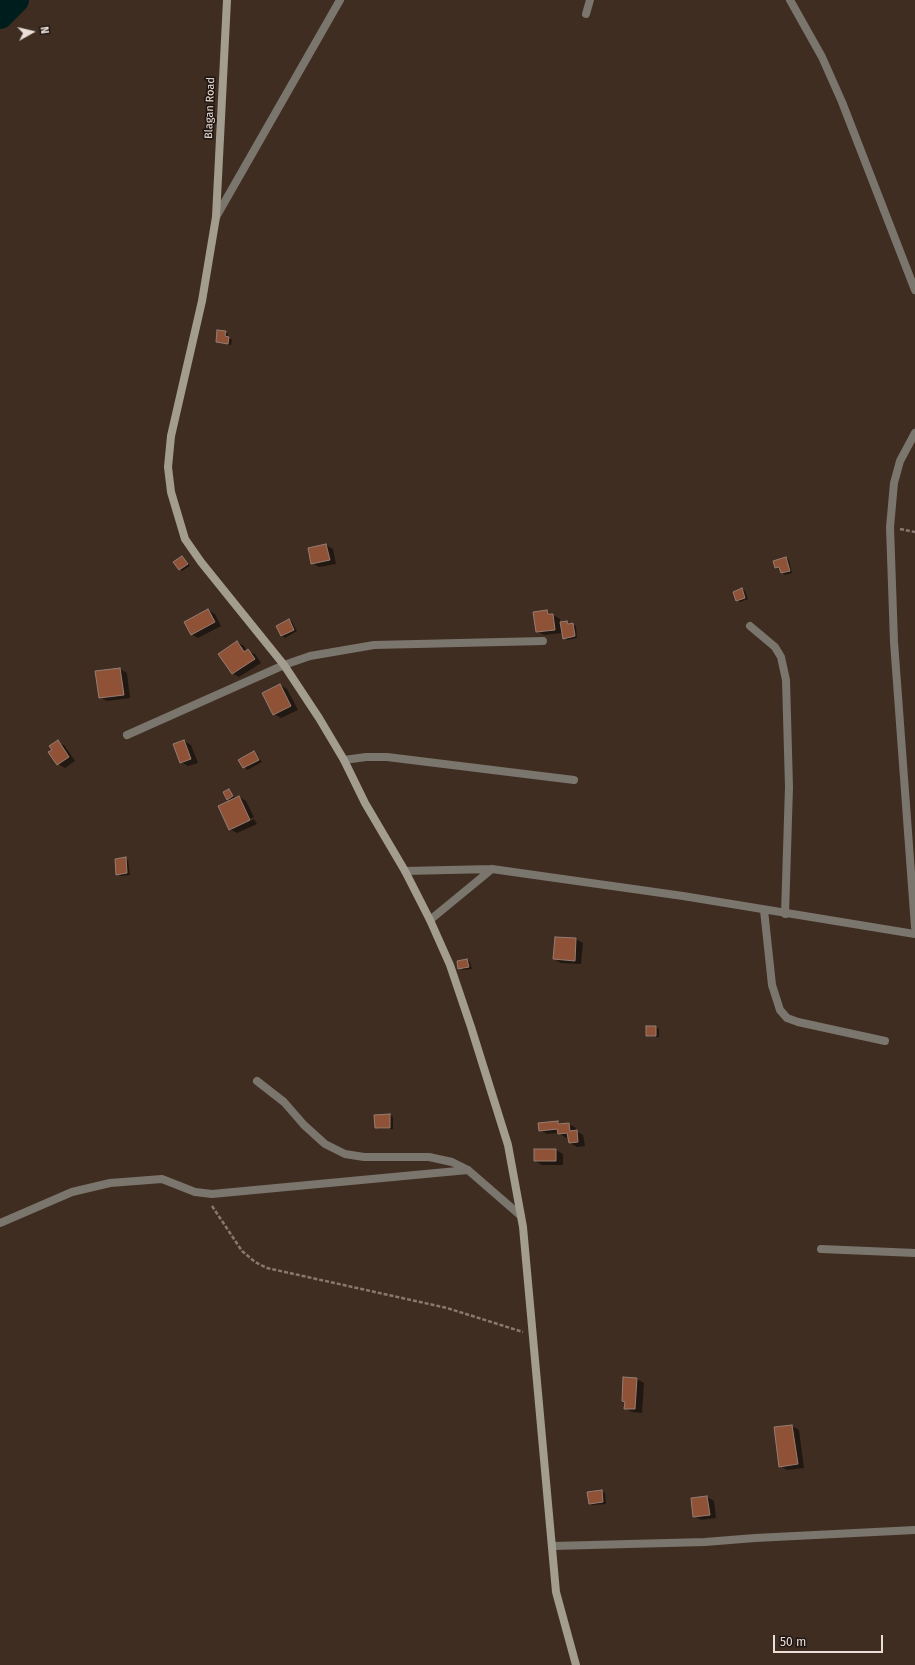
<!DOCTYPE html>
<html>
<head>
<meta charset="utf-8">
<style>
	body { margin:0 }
	#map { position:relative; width:915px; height:1665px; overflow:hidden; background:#402d22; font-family:"Fira Sans",sans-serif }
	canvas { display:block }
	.north { position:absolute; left:12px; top:12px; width:40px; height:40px; -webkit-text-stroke:3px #201713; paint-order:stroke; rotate:82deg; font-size:11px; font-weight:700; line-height:16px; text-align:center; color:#ebded7 }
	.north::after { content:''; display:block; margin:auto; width:14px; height:18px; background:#ebded7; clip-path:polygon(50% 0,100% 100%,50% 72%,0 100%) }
	.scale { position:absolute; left:773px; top:1635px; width:110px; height:18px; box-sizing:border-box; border:2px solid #ebded7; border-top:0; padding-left:5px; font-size:12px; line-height:14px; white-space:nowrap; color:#ebded7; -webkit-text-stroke:3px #201713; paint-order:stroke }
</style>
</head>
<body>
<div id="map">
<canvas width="915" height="1665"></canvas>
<div class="north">N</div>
<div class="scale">50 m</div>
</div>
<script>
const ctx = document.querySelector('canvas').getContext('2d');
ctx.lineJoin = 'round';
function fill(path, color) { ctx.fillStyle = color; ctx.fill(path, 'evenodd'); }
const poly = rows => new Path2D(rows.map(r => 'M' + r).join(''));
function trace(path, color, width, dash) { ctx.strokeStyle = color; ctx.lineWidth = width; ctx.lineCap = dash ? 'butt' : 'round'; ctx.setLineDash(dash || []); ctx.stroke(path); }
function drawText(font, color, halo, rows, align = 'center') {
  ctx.font = font + ' "Fira Sans",sans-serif'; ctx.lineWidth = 3.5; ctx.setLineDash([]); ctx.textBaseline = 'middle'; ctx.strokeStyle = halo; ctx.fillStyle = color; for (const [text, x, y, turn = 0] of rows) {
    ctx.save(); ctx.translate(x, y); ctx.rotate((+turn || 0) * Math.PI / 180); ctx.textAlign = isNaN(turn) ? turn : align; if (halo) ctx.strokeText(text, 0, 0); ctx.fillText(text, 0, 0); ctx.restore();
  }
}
const shadow = poly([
	[225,332,228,334,228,337,232,340,231,345,217,342],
	[326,545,333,549,336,564,319,567,312,563],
	[182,557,190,566,182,571,179,569],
	[786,558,789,560,792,573,785,575,782,573,781,569,776,568],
	[742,589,745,591,748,599,740,602,737,600],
	[208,610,215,614,221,626,198,638,191,634],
	[547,611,560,619,560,623,567,622,576,626,577,638,567,640,564,638,563,633,544,635,537,631],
	[289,620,292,622,297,631,285,638,282,636,277,626],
	[237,642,244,646,247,651,255,654,261,663,239,677,232,673],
	[240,647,242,647,248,655,246,656],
	[120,669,127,673,130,698,107,701,100,697],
	[280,685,287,689,298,710,281,718,274,714],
	[184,741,191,745,198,763,188,766,181,762],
	[58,742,65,746,75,761,65,768,58,764,53,750],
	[254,752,262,762,247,770,240,760],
	[229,790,236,799,239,797,246,801,254,817,233,827,233,829,254,819,257,824,237,833,230,829,231,801,227,799],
	[125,858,128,860,130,875,120,876,117,874],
	[576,939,583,943,581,964,561,963,554,959],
	[467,960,470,962,472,969,463,970,459,968],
	[656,1027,659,1029,659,1037,647,1036],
	[390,1115,393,1117,393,1129,379,1129,376,1127],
	[558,1122,562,1124,569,1124,576,1128,576,1131,583,1135,585,1146,577,1147,570,1143,569,1137,566,1138,559,1133,547,1134,540,1130],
	[556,1150,563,1154,563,1165,542,1165,535,1161],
	[637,1379,644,1383,642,1413,632,1412,625,1408,626,1402,623,1401],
	[792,1426,799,1430,804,1468,787,1470,780,1466],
	[601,1491,605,1493,606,1504,593,1505,590,1504],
	[707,1497,714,1501,716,1518,701,1520,694,1516]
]);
const river = poly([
	[0,16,16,0]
]);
const building = poly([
	[217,330,226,331,225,336,229,337,228,344,216,342,217,330],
	[326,544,330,560,311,564,308,548,326,544],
	[182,556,188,564,179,570,173,562,182,556],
	[786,557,790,571,781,573,779,567,775,568,773,561,786,557],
	[742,588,745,598,736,601,733,592,742,588],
	[208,609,215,622,191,635,184,622,208,609],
	[547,610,548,614,553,614,555,630,536,632,533,612,547,610],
	[289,619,294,630,281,636,276,626,289,619],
	[567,621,568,624,573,623,575,636,563,639,560,622,567,621],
	[237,641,244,652,248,649,255,659,232,674,218,654,237,641],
	[120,668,124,695,99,698,95,671,120,668],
	[280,684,291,706,273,715,262,693,280,684],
	[58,740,69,757,57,765,48,752,52,750,49,746,58,740],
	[184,740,191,759,180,763,173,744,184,740],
	[254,751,259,760,243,768,238,760,254,751],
	[229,789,233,796,227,800,223,792,229,789],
	[239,796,250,820,229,830,218,806,239,796],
	[126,857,127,873,116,875,115,859,126,857],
	[555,937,576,938,575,961,553,959,555,937],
	[467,959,469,967,458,969,457,961,467,959],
	[646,1026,656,1026,656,1036,646,1036,646,1026],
	[390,1114,390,1128,375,1128,374,1115,390,1114],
	[558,1121,558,1124,569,1123,570,1131,577,1130,578,1142,569,1143,567,1133,558,1134,557,1129,539,1131,538,1123,558,1121],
	[534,1149,556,1149,556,1161,534,1161,534,1149],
	[623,1377,637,1378,635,1409,624,1409,625,1402,622,1401,623,1377],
	[792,1425,798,1464,779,1467,774,1427,792,1425],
	[602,1490,603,1502,589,1504,587,1492,602,1490],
	[707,1496,710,1515,693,1517,691,1498,707,1496]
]);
const path = poly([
	[900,529,915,532],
	[212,1206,242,1251,255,1262,267,1268,447,1308,523,1332]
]);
const lane = poly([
	[764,910,772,985,780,1010,787,1018,798,1022,885,1041]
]);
const street = poly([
	[790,0,822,57,842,102,915,290],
	[586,14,590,0],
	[216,217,340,0],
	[915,433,900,461,894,483,890,527,894,642,915,927],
	[750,626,775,647,781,657,786,680,789,787,785,914],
	[127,735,284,665,310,656,374,645,543,641],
	[344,760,366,757,387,757,574,780],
	[405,871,492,869,683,896,915,934],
	[430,920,492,869],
	[257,1081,284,1102,304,1125,325,1144,345,1154,364,1157,429,1157,452,1162,468,1170,521,1216],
	[0,1223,72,1192,110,1183,162,1179,195,1192,212,1194,468,1170],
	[821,1249,915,1253],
	[553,1546,705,1542,755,1538,915,1530]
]);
const secondary = poly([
	[227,0,216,217,202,301,171,436,168,467,171,492,185,539,201,562,284,665,319,718,344,760,365,803,405,871,430,920,450,965,471,1027,508,1145,523,1227,556,1592,576,1665]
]);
const streetNames = [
	["Blagan Road",210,108,-88]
];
fill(shadow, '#0007');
trace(river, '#001d1e', 26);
fill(building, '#905237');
trace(building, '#957d73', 1);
trace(path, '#88786f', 2.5, [4, 2]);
trace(lane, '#7a766d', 8);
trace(street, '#7a766d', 8);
trace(secondary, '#a29d8e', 8);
drawText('11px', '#ebded7', '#201713', streetNames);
</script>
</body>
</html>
